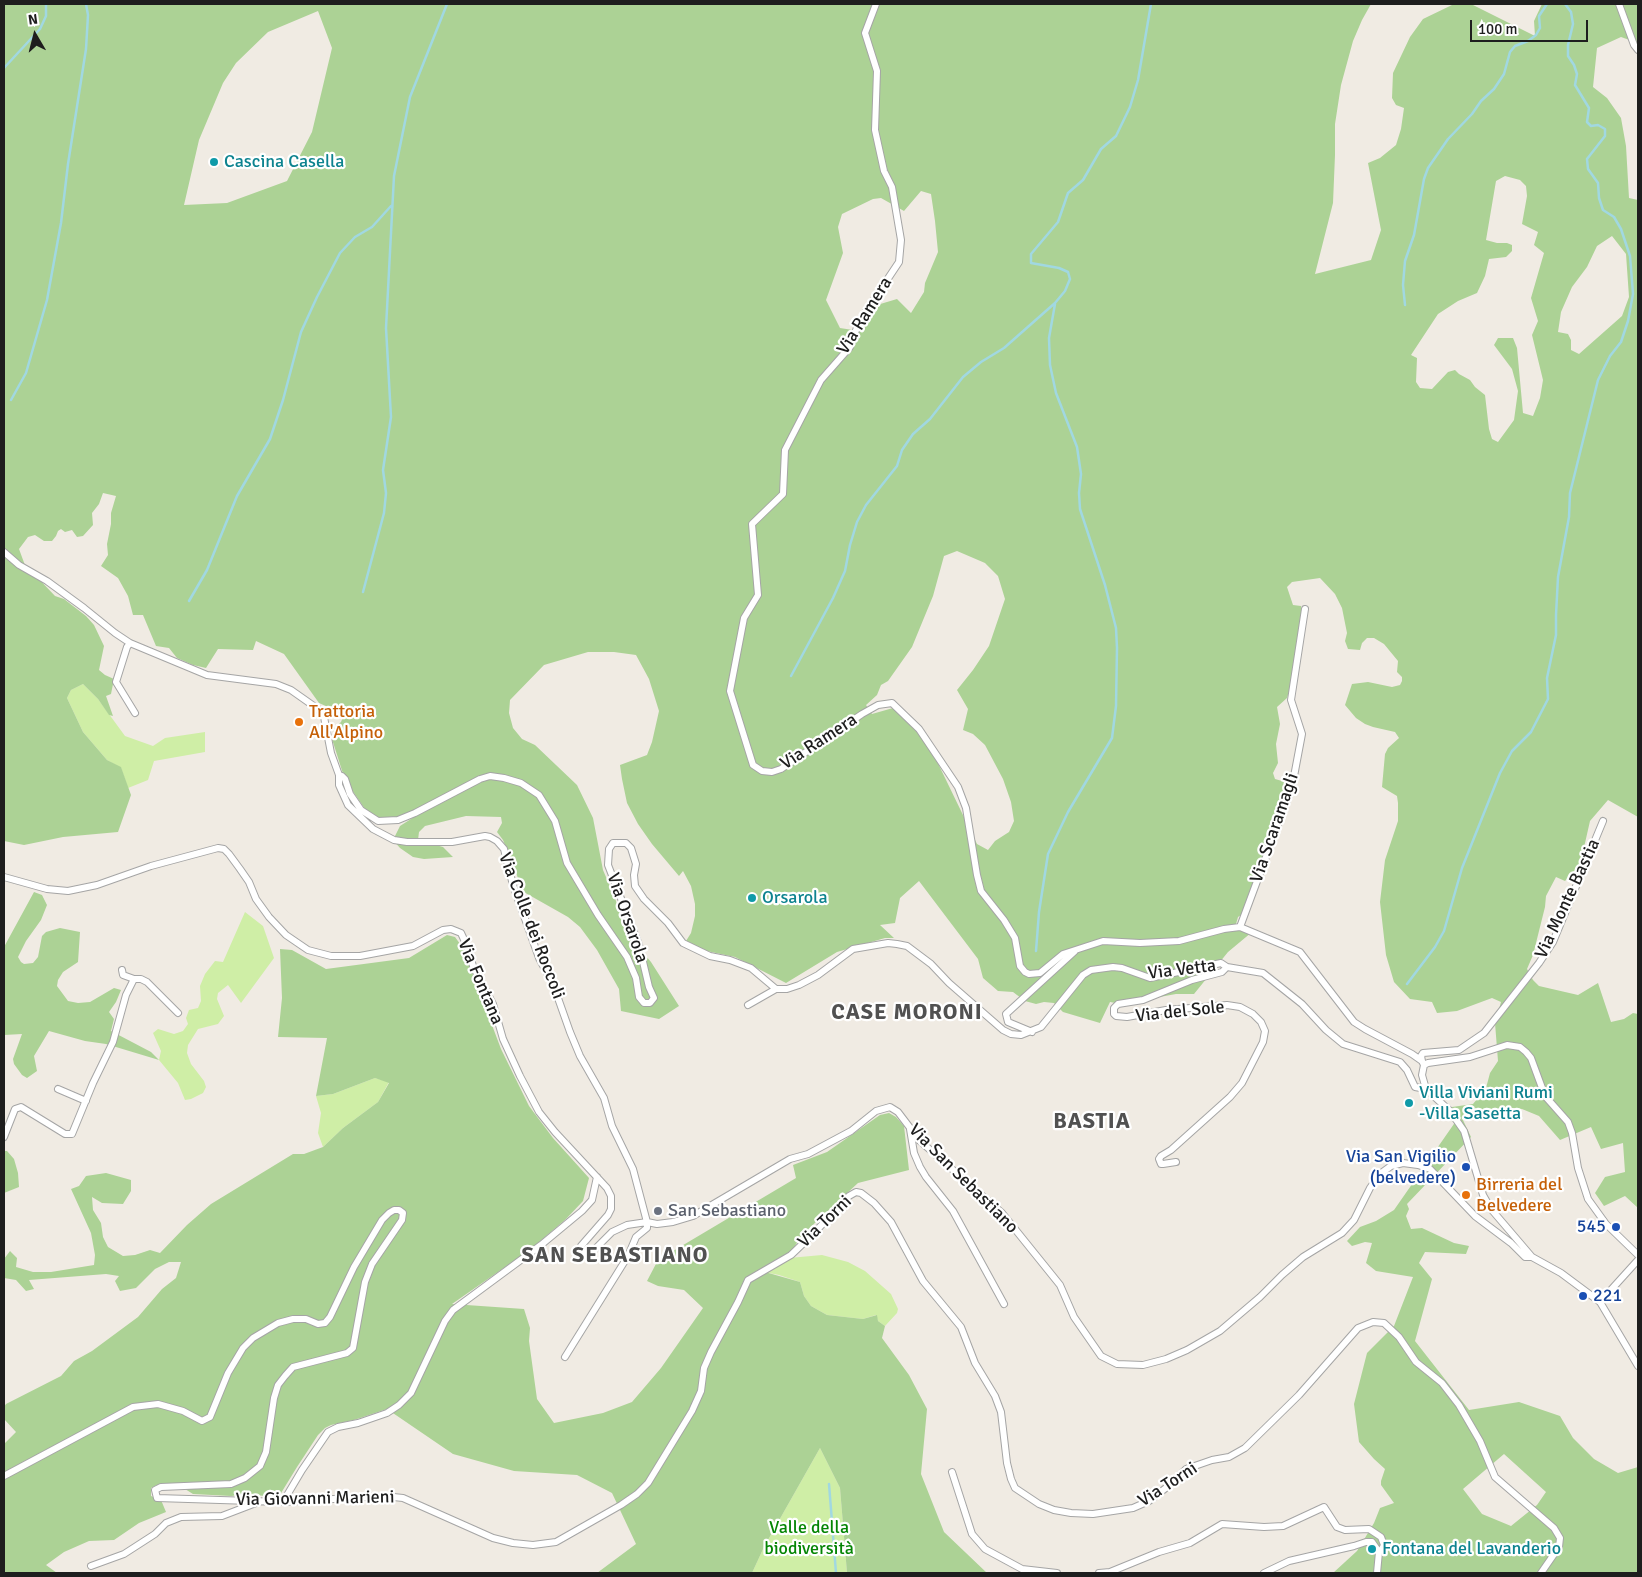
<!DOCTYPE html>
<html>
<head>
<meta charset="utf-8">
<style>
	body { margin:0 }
	#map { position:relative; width:1642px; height:1577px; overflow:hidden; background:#f0ebe3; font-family:Signika,sans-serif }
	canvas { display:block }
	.frame { position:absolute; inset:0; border:5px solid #1e1e1e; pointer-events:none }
	.north { position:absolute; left:10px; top:10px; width:50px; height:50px; -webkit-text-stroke:4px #fff; paint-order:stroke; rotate:352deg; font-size:14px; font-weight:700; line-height:20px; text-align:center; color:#1e1e1e }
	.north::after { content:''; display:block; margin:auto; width:18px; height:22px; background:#1e1e1e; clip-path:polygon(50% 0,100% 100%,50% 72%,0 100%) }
	.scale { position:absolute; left:1470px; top:20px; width:118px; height:22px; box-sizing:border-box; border:2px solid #1e1e1e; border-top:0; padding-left:6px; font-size:15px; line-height:18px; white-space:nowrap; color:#1e1e1e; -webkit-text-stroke:4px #fff; paint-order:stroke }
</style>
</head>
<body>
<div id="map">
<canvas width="1642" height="1577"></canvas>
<div class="frame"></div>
<div class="north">N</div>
<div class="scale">100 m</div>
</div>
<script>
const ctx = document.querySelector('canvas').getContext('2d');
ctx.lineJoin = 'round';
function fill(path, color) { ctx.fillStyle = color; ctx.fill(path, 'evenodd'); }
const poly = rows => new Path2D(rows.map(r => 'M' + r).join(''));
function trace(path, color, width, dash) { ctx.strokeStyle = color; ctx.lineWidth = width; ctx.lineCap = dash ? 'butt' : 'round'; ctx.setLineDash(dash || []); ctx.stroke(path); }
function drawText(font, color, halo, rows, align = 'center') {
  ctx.font = font + ' Signika,sans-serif'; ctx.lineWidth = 4.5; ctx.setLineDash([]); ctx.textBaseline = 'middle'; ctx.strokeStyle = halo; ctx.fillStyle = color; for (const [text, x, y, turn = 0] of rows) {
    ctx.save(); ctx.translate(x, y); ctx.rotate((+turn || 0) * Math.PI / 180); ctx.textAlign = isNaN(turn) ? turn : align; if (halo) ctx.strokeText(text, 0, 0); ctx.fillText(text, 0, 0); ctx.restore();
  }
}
const grass = poly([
	[83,684,98,699,125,736,153,746,165,738,205,732,205,752,154,761,148,780,128,788,121,768,107,760,83,732,67,698,71,690],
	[245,912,263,926,274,958,241,1003,228,985,218,993,217,999,224,1016,218,1024,198,1029,188,1045,187,1053,191,1064,204,1081,206,1087,203,1093,191,1099,185,1100,178,1083,159,1060,161,1051,153,1033,158,1029,174,1034,183,1031,188,1024,186,1018,189,1010,198,1008,201,1001,200,986,205,974,215,961,223,962],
	[375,1078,389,1082,378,1102,343,1128,323,1147,318,1133,321,1113,316,1096,333,1094],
	[822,1255,848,1262,865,1271,891,1294,898,1309,897,1313,885,1326,878,1321,876,1315,863,1319,827,1315,811,1306,804,1296,800,1282,779,1275,764,1272,789,1258],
	[820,1448,840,1488,847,1573,752,1573,764,1547]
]);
const forest = poly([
	[4,4,1371,4,1362,20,1353,41,1341,85,1335,124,1335,155,1333,203,1315,274,1371,260,1381,230,1368,163,1380,158,1396,145,1401,129,1404,108,1396,105,1392,98,1393,73,1410,37,1423,19,1452,5,1471,4,1535,36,1534,21,1542,4,1638,4,1638,43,1621,37,1597,48,1593,87,1607,98,1621,118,1626,146,1629,198,1638,200,1638,817,1608,800,1590,821,1580,865,1565,881,1556,877,1546,896,1545,907,1533,955,1527,969,1533,980,1539,986,1578,995,1598,983,1611,1022,1624,1019,1633,1013,1638,1014,1638,1208,1625,1196,1604,1206,1595,1193,1605,1177,1625,1172,1623,1143,1601,1149,1591,1127,1560,1140,1539,1116,1522,1109,1504,1107,1487,1118,1468,1113,1462,1118,1471,1137,1407,1204,1409,1209,1406,1216,1411,1229,1422,1228,1454,1243,1469,1246,1466,1254,1425,1252,1419,1263,1432,1279,1415,1341,1469,1410,1519,1402,1560,1416,1573,1438,1594,1459,1618,1473,1638,1467,1638,1573,1333,1573,1357,1551,1374,1523,1380,1508,1394,1503,1381,1485,1381,1481,1385,1469,1374,1459,1359,1442,1354,1404,1367,1353,1394,1326,1413,1277,1376,1271,1366,1263,1372,1243,1365,1242,1352,1246,1347,1241,1360,1227,1376,1221,1394,1210,1456,1121,1445,1108,1473,1104,1486,1088,1490,1073,1498,1061,1495,1023,1501,1002,1492,998,1457,1011,1437,1013,1432,1002,1410,999,1394,982,1386,955,1380,902,1385,860,1398,821,1398,803,1397,796,1382,787,1385,754,1388,748,1399,738,1395,732,1373,727,1365,724,1356,718,1345,705,1352,684,1368,682,1392,687,1400,685,1402,681,1402,677,1397,672,1398,661,1384,644,1374,638,1367,638,1362,643,1360,650,1348,649,1345,641,1347,633,1342,608,1335,594,1320,578,1292,582,1287,587,1293,605,1301,606,1304,632,1301,655,1287,698,1277,707,1280,724,1276,744,1278,763,1273,773,1275,779,1289,783,1288,791,1244,913,1238,917,1236,924,1252,932,1228,952,1194,994,1176,994,1121,1004,1110,1002,1100,1023,1063,1012,1054,1003,1044,1002,1036,1004,1025,1001,1013,992,998,991,983,978,978,959,919,881,900,898,895,923,880,925,894,938,885,938,837,952,786,983,735,957,688,947,686,941,691,933,695,916,695,904,691,886,683,871,679,876,652,844,638,824,627,803,622,779,620,765,647,755,652,742,659,711,649,679,636,655,614,652,588,652,544,665,510,700,509,713,513,728,522,739,535,745,577,785,593,818,603,870,615,898,622,920,633,941,651,962,679,1006,659,1019,621,1011,619,989,597,950,580,927,568,917,522,891,515,869,503,840,497,832,502,823,501,817,466,816,425,826,419,832,418,840,443,847,453,857,424,859,413,857,400,848,393,840,400,826,414,817,381,820,365,809,345,780,332,739,334,728,341,722,345,712,337,711,319,703,284,654,256,641,253,650,218,649,206,668,193,665,177,658,169,648,156,646,143,615,133,615,128,596,118,578,101,566,108,555,107,544,111,524,111,513,116,496,103,493,99,504,92,513,93,525,83,536,77,537,72,530,65,532,61,529,58,531,56,536,52,541,44,541,35,535,28,537,19,549,26,568,35,575,55,596,64,599,86,616,94,625,104,646,99,670,105,675,114,679,111,694,106,696,113,716,109,715,98,699,83,684,71,690,67,698,83,732,107,760,121,767,131,795,118,832,63,837,24,845,4,841],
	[318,11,332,48,312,132,287,181,227,203,184,205,199,140,223,83,236,63,268,32],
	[1505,176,1520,180,1526,186,1527,196,1522,224,1538,232,1534,245,1544,253,1531,298,1538,321,1532,335,1543,380,1540,398,1533,416,1523,413,1517,348,1513,338,1498,338,1494,345,1512,369,1518,391,1514,420,1498,442,1492,439,1489,429,1485,395,1475,387,1470,380,1459,374,1455,370,1448,372,1432,389,1420,388,1416,382,1417,358,1411,355,1438,314,1458,301,1477,293,1485,276,1489,259,1506,257,1512,251,1512,245,1507,243,1497,243,1486,240,1496,181],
	[921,191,931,194,935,221,938,252,925,283,924,292,911,313,897,299,877,305,859,331,840,328,826,300,843,253,838,227,842,214,873,199,881,198,904,211],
	[1612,236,1626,254,1629,297,1622,316,1579,354,1571,350,1571,340,1568,334,1558,332,1561,312,1572,287,1587,267,1597,246],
	[957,551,985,563,998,576,1005,599,989,646,973,670,957,690,968,709,963,730,973,734,985,745,1003,779,1011,802,1014,821,1009,832,995,841,988,850,977,844,932,751,919,733,893,708,872,714,866,705,877,695,881,685,888,681,912,647,933,596,944,556],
	[1504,1454,1546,1492,1537,1505,1511,1526,1482,1514,1463,1489],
	[34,892,42,895,47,905,41,920,26,941,18,957,21,962,24,964,33,963,38,957,42,936,46,932,60,928,80,932,78,962,63,972,58,980,57,986,68,1001,78,1003,90,1002,114,988,121,990,116,1002,109,1012,114,1019,111,1031,151,1052,159,1060,106,1044,85,1041,49,1031,34,1056,37,1071,27,1078,22,1075,14,1064,13,1059,22,1034,4,1035,4,947],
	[447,935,455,937,463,948,501,1049,529,1106,553,1138,589,1178,583,1201,566,1219,531,1249,452,1304,524,1309,530,1328,529,1341,537,1399,554,1423,603,1413,632,1402,661,1368,703,1308,684,1290,658,1286,647,1281,658,1260,796,1178,793,1165,827,1152,880,1115,889,1113,896,1117,904,1126,909,1170,858,1183,802,1235,791,1252,765,1272,800,1282,804,1296,811,1306,827,1315,863,1319,877,1315,878,1321,885,1326,882,1338,909,1375,927,1409,921,1474,944,1532,987,1573,847,1573,840,1488,820,1448,764,1547,752,1573,597,1573,636,1544,612,1493,577,1475,514,1471,453,1454,387,1409,354,1420,331,1425,325,1428,318,1435,297,1467,278,1498,250,1494,231,1496,193,1494,177,1484,157,1485,151,1488,151,1496,161,1500,166,1512,139,1523,114,1540,89,1541,64,1552,46,1565,57,1573,4,1573,4,1444,16,1432,4,1419,4,1407,6,1404,61,1376,74,1361,92,1351,138,1317,162,1289,176,1278,181,1262,169,1262,155,1269,136,1288,120,1291,115,1281,119,1276,106,1274,29,1280,34,1289,26,1291,16,1280,4,1278,4,1259,10,1251,17,1258,16,1267,33,1272,51,1272,94,1265,95,1255,91,1233,71,1189,79,1186,86,1176,106,1173,131,1180,131,1191,123,1204,102,1203,92,1197,93,1210,101,1223,103,1237,108,1247,123,1256,135,1255,150,1250,160,1253,187,1225,211,1204,293,1154,304,1154,323,1147,343,1128,378,1102,389,1083,375,1078,333,1094,316,1096,327,1038,278,1037,282,998,280,949,292,950,326,969,409,958],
	[4,1151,7,1151,14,1159,18,1173,19,1187,4,1193]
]);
const stream = poly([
	[4,68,40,29,46,16,46,4],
	[1405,305,1403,285,1405,261,1414,235,1424,179,1428,168,1448,139,1472,114,1481,101,1494,89,1504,74,1510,52,1515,46,1528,41,1536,35,1540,28,1539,16,1547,4],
	[11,400,26,373,47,300,61,223,68,164,86,49,88,15,86,4],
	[363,592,384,513,386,493,383,470,391,417,386,328,394,176,410,97,447,4],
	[189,601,207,570,237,496,270,439,283,400,301,332,317,297,340,253,355,237,372,227,391,206],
	[791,676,833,598,845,571,850,545,857,522,866,505,897,466,902,450,913,434,930,419,963,377,981,362,1004,348,1055,303,1065,291,1070,279,1068,272,1059,268,1031,263,1031,254,1058,222,1068,193,1083,180,1101,149,1116,136,1130,107,1138,80,1151,4],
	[1036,951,1039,912,1048,854,1068,812,1112,738,1116,706,1117,648,1116,628,1105,585,1080,509,1079,493,1081,474,1077,447,1056,393,1050,365,1049,338,1055,304],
	[1407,984,1435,947,1444,931,1462,868,1500,773,1512,751,1531,732,1548,699,1547,678,1556,635,1556,615,1558,577,1569,517,1570,493,1598,380,1610,356,1621,342,1628,321,1633,294,1630,256,1621,229,1614,217,1603,210,1599,198,1598,183,1588,169,1587,159,1605,136,1605,129,1598,125,1591,126,1587,122,1589,108,1575,85,1577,74,1574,65,1568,56,1568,45,1573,24,1571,12,1565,4],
	[829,1484,836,1573]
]);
const minor = poly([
	[876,4,865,33,877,71,875,130,884,171,892,187,901,240,899,262,859,322,850,347,821,380,785,450,783,494,752,524,758,595,744,618,730,691,753,765,762,771,772,772,781,769,862,714,878,705,892,703,919,729,958,787,966,808,977,875,981,891,1004,920,1015,938,1020,966,1025,972,1029,974,1040,973,1063,954,1103,941,1140,943,1179,941,1224,929,1240,927,1300,952,1354,1022,1365,1029,1412,1054,1422,1061,1424,1065],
	[1619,4,1634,45,1638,50],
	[4,552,19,565,47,581,84,608,115,633,130,643,207,675,276,684,291,690,318,709,324,717,331,753,339,775,339,785,348,805,373,829,394,840,407,842,452,842,485,836,490,837,497,841,504,849,513,885,539,958,553,984,570,1032,580,1056,604,1098,612,1126,633,1169,647,1222,647,1228,636,1237,628,1256,565,1357],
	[130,643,127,647,116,682,135,713],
	[339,775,342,776,345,779,350,794,361,810,378,821,398,820,415,813,480,779,490,776,504,778,521,783,539,795,555,821,567,863,598,915,627,957,636,978,639,997,644,1003,650,1003,654,998,649,987,639,945,608,865,609,849,613,843,626,843,631,848,636,864,634,875,635,886,644,899,668,923,683,943,710,956,730,960,751,968,776,989,787,989,799,985,818,975,853,949,888,943,897,944,907,946,931,964,949,983,1003,1030,1011,1034,1021,1035,1041,1027,1083,975,1091,970,1113,967,1122,968,1150,978,1221,963,1227,967,1263,973,1302,1004,1326,1030,1343,1044,1400,1062,1407,1070,1415,1087,1426,1089],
	[4,877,47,889,68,891,97,885,151,866,218,848,224,849,229,854,240,869,249,882,256,899,269,917,286,935,308,950,331,956,360,956,413,946,443,930,451,929,461,933,467,946,473,966,493,1004,503,1039,520,1076,539,1112,555,1132,607,1188,611,1196,611,1209,608,1215,581,1246,580,1253,582,1254,593,1251,612,1232,627,1225,647,1222,657,1224,673,1222,693,1216,790,1159,808,1154,851,1131,876,1111,890,1107,898,1112,920,1141,1002,1213,1060,1285,1074,1317,1101,1356,1117,1364,1143,1365,1166,1359,1187,1350,1220,1331,1260,1297,1282,1275,1303,1257,1342,1233,1354,1220,1370,1188,1380,1174,1391,1166,1403,1163,1418,1165,1430,1169,1475,1216,1511,1243,1525,1257,1532,1257],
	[1240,927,1292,787,1302,734,1291,700,1305,609],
	[122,970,123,975,134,979],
	[748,1005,776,989],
	[1032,1032,1008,1022,1006,1014,1075,951],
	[1422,1061,1421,1056,1423,1053,1459,1050,1484,1033,1539,963,1553,942,1603,821],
	[1424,1065,1422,1075,1426,1089,1450,1111,1464,1131,1483,1195,1491,1209,1532,1257,1561,1273,1600,1302,1638,1366],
	[1424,1065,1428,1063,1470,1057,1507,1045,1520,1047,1526,1052,1531,1058,1545,1096,1568,1122,1572,1133,1578,1168,1588,1199,1606,1224,1638,1255],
	[58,1089,86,1101],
	[910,1129,914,1153,920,1167,926,1177,953,1211,1004,1304],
	[4,1137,15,1109,21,1107,65,1134,72,1134,93,1083,113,1042,126,995,134,979,141,979,147,982,178,1013],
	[1176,1162,1163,1164,1161,1164,1159,1159,1161,1156,1171,1150,1230,1097,1242,1083,1263,1042,1265,1031,1261,1022,1253,1014,1240,1007,1227,1005,1166,1010,1127,1017,1116,1016,1114,1014,1114,1008,1118,1004,1143,1000,1192,980,1222,972,1227,967],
	[1600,1302,1638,1260],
	[952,1472,972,1534,985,1549,1022,1569,1057,1573],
	[4,1476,133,1407,158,1404,183,1411,202,1421,210,1417,228,1373,243,1348,253,1338,278,1323,293,1319,306,1319,318,1324,325,1323,330,1317,354,1267,382,1220,389,1213,394,1210,399,1210,403,1213,402,1220,372,1264,365,1282,353,1348,347,1353,293,1367,285,1376,278,1385,274,1398,266,1452,260,1466,245,1478,231,1484,161,1487,155,1490,157,1498,283,1502,384,1496,403,1498,493,1538,513,1543,533,1545,556,1542,621,1505,637,1494,648,1483,692,1411,701,1391,704,1368,711,1352,738,1302,748,1280,791,1255,815,1232,849,1196,856,1192,861,1193,874,1203,891,1222,923,1281,961,1327,975,1363,995,1396,1001,1412,1007,1463,1011,1479,1015,1488,1039,1504,1054,1510,1071,1513,1093,1514,1133,1508,1149,1501,1171,1484,1186,1469,1212,1460,1229,1457,1245,1448,1299,1395,1358,1328,1373,1322,1384,1323,1399,1337,1416,1362,1442,1383,1459,1405,1480,1441,1495,1477,1554,1528,1560,1538,1559,1547,1541,1573],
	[283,1502,302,1470,328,1432,338,1427,358,1423,387,1413,399,1405,411,1393,445,1321,453,1310,541,1245,582,1211,592,1200,597,1177],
	[91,1566,124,1554,155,1534,166,1523,181,1517,222,1516,256,1503],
	[1099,1573,1110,1572,1159,1552,1190,1543,1222,1524,1264,1527,1283,1526,1324,1507,1337,1527,1345,1530,1369,1529,1381,1537,1384,1545,1382,1549,1379,1552],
	[1264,1573,1289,1561,1354,1546,1366,1542,1372,1542,1379,1552,1377,1573]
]);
const markers = [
	[214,162,5,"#0f9aa8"],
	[299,722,5,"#e8710a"],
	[752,898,5,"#0f9aa8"],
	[1409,1103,5,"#0f9aa8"],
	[1466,1167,5,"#1a4fb4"],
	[1466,1195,5,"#e8710a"],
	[658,1211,5,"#6b7280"],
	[1616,1227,5,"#1a4fb4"],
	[1583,1296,5,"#1a4fb4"],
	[1372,1549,5,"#0f9aa8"]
];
const cultureNames = [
	["Cascina Casella",224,162],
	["Orsarola",762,898],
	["Villa Viviani Rumi",1419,1093],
	["-Villa Sasetta",1419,1114],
	["Fontana del Lavanderio",1382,1549]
];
const streetNames = [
	["Via Ramera",865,316,-58],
	["Via Ramera",819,742,-33],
	["Via Scaramagli",1275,828,-71],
	["Via Monte Bastia",1568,899,-65],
	["Via Orsarola",627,918,71],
	["Via Colle dei Roccoli",531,926,69],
	["Via Vetta",1182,970,-7],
	["Via Fontana",480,982,67],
	["Via del Sole",1180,1012,-6],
	["Via San Sebastiano",963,1179,45],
	["Via Torni",825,1222,-44],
	["Via Torni",1168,1485,-33],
	["Via Giovanni Marieni",315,1499,-1]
];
const foodNames = [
	["Trattoria",309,712],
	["All'Alpino",309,733],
	["Birreria del",1476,1185],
	["Belvedere",1476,1206]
];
const transitNames = [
	["Via San Vigilio",1456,1157],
	["(belvedere)",1456,1178],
	["545",1606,1227],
	["221",1593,1296,"left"]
];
const worshipNames = [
	["San Sebastiano",668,1211]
];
const parkNames = [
	["Valle della",809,1528],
	["biodiversità",809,1549]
];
const districtNames = [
	["CASE MORONI",907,1013],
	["BASTIA",1092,1122],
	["SAN SEBASTIANO",615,1256]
];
fill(grass, '#cfeea6');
fill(forest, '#acd295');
trace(stream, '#a1d8e1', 2.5);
trace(minor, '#a5a5a5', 8);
trace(minor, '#fff', 6);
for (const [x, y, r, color] of markers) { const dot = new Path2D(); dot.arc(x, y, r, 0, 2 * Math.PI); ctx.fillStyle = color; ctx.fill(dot); trace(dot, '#fff', 2); }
drawText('18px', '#0d838f', '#fff', cultureNames, 'left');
drawText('18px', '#1e1e1e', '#fff', streetNames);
drawText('18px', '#c56008', '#fff', foodNames, 'left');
drawText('18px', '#164399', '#fff', transitNames, 'right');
drawText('18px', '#5b616d', '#fff', worshipNames, 'left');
drawText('18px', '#048504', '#fff', parkNames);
ctx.letterSpacing = '1px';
drawText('bold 22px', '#515151', '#fff', districtNames);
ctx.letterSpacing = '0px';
</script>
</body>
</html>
